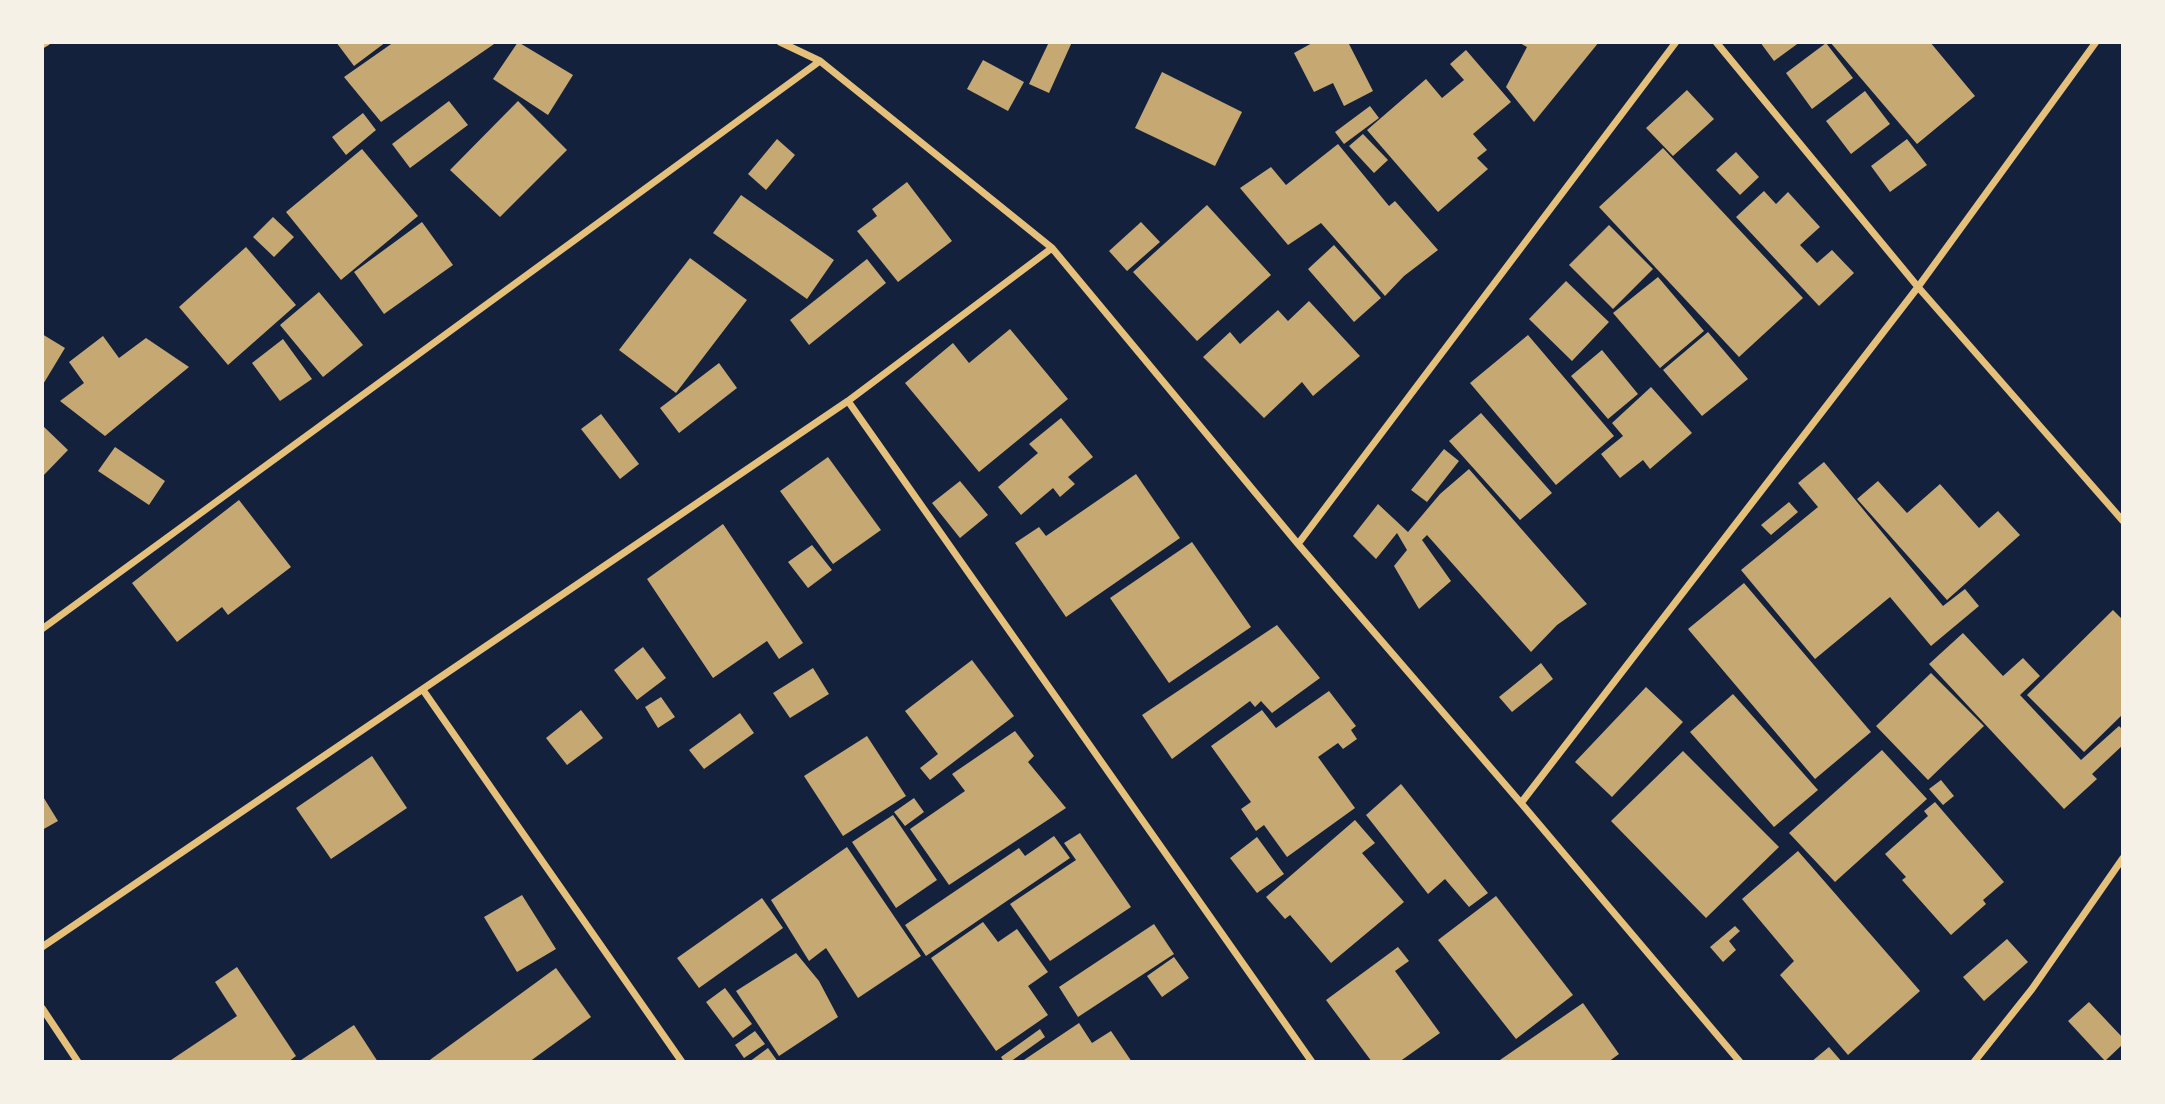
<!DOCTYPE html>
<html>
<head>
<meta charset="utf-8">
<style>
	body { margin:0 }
	#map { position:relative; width:2165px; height:1104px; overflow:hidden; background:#14213d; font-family:Signika,sans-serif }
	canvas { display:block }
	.frame { position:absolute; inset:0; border:44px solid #f6f1e7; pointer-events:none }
</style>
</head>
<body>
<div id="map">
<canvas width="2165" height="1104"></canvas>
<div class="frame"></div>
</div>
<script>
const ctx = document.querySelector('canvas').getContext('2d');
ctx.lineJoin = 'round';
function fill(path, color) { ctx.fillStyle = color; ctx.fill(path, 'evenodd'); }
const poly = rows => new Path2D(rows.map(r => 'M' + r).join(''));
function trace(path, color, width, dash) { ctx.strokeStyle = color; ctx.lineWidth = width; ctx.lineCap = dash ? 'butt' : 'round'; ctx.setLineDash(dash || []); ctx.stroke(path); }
const building = poly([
	[336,42,386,42,354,66],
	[394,42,497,42,381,122,344,77],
	[518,42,573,75,548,115,493,79],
	[1049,42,1072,42,1049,93,1029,84],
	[1314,42,1348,42,1373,91,1344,106,1333,83,1314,92,1294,53],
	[1518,42,1599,42,1534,122,1506,87,1527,47],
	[1760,42,1800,42,1774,61],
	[1830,42,1930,42,1975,96,1917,144],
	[1826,43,1853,78,1812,109,1786,73],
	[1466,50,1511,102,1473,134,1487,150,1477,158,1488,169,1438,212,1367,130,1426,79,1442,98,1464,80,1450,64],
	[983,60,1024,82,1008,111,967,89],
	[1162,72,1242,112,1215,166,1135,128],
	[1687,90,1714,119,1673,156,1646,128],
	[1865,91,1890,124,1851,154,1826,121],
	[449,101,468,125,410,168,392,144],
	[518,101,567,150,500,217,450,170],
	[1370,106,1379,118,1344,144,1335,132],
	[363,113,376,130,346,155,332,137],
	[1363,134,1388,160,1374,173,1349,146],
	[777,139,795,155,766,190,748,174],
	[1907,139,1927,165,1890,192,1871,166],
	[1338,144,1389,206,1395,201,1438,250,1404,276,1385,296,1321,223,1288,245,1240,188,1271,167,1286,185],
	[1663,148,1803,298,1739,357,1599,207],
	[362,149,418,216,341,280,286,212],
	[1736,152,1759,177,1740,195,1716,170],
	[907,182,952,241,898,282,857,231,877,216,872,209],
	[1764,191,1776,204,1788,192,1820,227,1800,245,1817,263,1832,250,1854,273,1819,306,1736,217],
	[741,195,834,260,807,299,713,233],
	[1207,205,1271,275,1197,341,1133,272],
	[273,217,294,237,274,257,253,237],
	[422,222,453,265,384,314,354,272],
	[1141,222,1160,242,1127,271,1109,251],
	[1609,225,1653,269,1613,309,1569,265],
	[1334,245,1381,298,1354,322,1308,269],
	[246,247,296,305,228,365,179,307],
	[690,258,747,300,676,393,619,350],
	[867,259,886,283,809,345,790,320],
	[1658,277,1704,331,1660,368,1613,313],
	[1566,281,1609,322,1572,361,1529,319],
	[319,292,363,345,323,377,280,325],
	[1309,301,1360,356,1313,396,1302,382,1264,418,1203,357,1230,332,1240,344,1278,310,1288,321],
	[1010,329,1068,399,979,472,905,383,953,343,969,363],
	[1708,332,1748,379,1702,416,1663,370],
	[42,334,65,348,42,386],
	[1528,335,1614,436,1556,485,1470,383],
	[103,336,119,358,146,338,189,367,105,436,60,401,84,383,69,362],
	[283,339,312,379,280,401,252,363],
	[1602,350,1638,394,1608,419,1571,376],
	[719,363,737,388,679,433,660,408],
	[1651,387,1692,433,1650,469,1643,460,1620,478,1601,454,1623,436,1612,423],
	[1481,413,1552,493,1520,520,1449,441],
	[601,414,639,464,620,479,581,429],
	[1061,418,1093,457,1068,477,1075,484,1060,497,1053,488,1021,515,998,487,1038,453,1029,444],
	[42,425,68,450,42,477],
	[115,447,165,481,149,505,98,471],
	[1444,449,1459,461,1427,502,1411,490],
	[828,457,881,530,833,564,780,491],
	[1824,462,1943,606,1965,589,1979,606,1931,646,1890,597,1815,659,1741,570,1818,507,1798,483],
	[1469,469,1587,604,1557,625,1531,652,1427,535,1422,540,1451,581,1419,609,1394,566,1407,550,1397,533,1376,559,1353,536,1378,504,1408,532,1440,494],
	[1136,474,1180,538,1066,617,1015,543,1039,527,1046,536],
	[960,481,988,515,960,538,932,503],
	[1878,481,1907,513,1940,484,1979,528,1998,511,2020,535,1947,600,1857,499],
	[239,500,291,567,228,615,222,607,177,642,132,583],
	[1789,502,1798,512,1771,535,1761,525],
	[723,524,803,643,779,659,767,641,713,678,647,579],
	[1192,542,1251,627,1169,683,1110,598],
	[812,545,832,570,808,588,788,562],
	[1744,583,1871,732,1815,779,1688,629],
	[2113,610,2123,620,2123,714,2084,752,2027,695],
	[1277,625,1320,678,1272,713,1261,701,1255,707,1250,701,1172,759,1142,715],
	[1963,633,2003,676,2023,658,2040,676,2020,695,2081,760,2119,726,2123,730,2123,745,2092,774,2097,779,2064,809,1929,664],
	[643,647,666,678,637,700,614,670],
	[972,660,1014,716,930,780,920,768,938,754,905,711],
	[1541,663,1553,679,1512,712,1499,697],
	[813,668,829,694,790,718,773,693],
	[1931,673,1984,726,1928,780,1876,726],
	[1646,687,1683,722,1612,797,1575,762],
	[1329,691,1356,726,1351,730,1357,739,1343,749,1338,743,1318,757,1355,808,1287,857,1264,825,1256,831,1241,809,1251,802,1211,746,1262,710,1276,728],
	[1733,694,1818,790,1774,827,1690,732],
	[661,697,675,717,658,728,645,707],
	[581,710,603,738,567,765,546,738],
	[740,713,754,733,704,769,689,750],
	[1015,731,1034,756,1028,762,1066,808,949,885,910,829,965,791,952,774],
	[867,736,906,796,843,836,804,776],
	[1882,750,1927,799,1835,882,1789,833],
	[1683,751,1779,847,1706,918,1611,821],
	[372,756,407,808,331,859,296,808],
	[1941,780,1954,796,1943,805,1929,789],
	[1401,784,1488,893,1469,907,1445,879,1428,894,1366,815],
	[42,795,58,821,42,830],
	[914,798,924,812,905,826,894,812],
	[1935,802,2004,882,1983,900,1986,904,1951,935,1902,880,1906,877,1885,854,1928,816,1924,811],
	[893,815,937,880,896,908,852,842],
	[1355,820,1375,843,1362,853,1404,902,1331,963,1290,915,1285,919,1266,897],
	[1080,833,1131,907,1050,961,1010,904,1076,860,1064,843],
	[1054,836,1070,858,926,956,905,925,1019,848,1025,856],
	[1257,837,1284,874,1257,893,1230,858],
	[847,847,921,956,858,998,826,948,809,961,771,900],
	[1798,851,1920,991,1848,1055,1780,975,1794,961,1742,899],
	[522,895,556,949,517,972,484,917],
	[1496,896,1573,995,1516,1039,1438,940],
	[762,898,783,928,699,988,677,958],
	[983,922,998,942,1017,929,1048,972,1028,986,1048,1015,996,1051,931,958],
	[1154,924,1174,954,1078,1017,1059,987],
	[1735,926,1740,931,1729,941,1736,950,1723,962,1710,947],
	[2007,939,2028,962,1984,1001,1963,977],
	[1398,947,1409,961,1395,971,1440,1033,1399,1062,1372,1062,1326,1000],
	[796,953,819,981,838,1017,779,1056,736,991],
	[1174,957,1189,978,1162,997,1147,976],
	[237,967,296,1056,288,1062,168,1062,237,1016,215,982],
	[556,968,591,1017,529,1062,427,1062],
	[725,988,752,1024,733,1038,706,1002],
	[2089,1002,2123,1038,2123,1044,2105,1061,2068,1021],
	[1583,1003,1619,1054,1608,1062,1497,1062],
	[1079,1023,1092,1043,1111,1031,1132,1062,1021,1062],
	[354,1025,378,1062,298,1062],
	[1040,1029,1045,1037,1010,1062,1004,1062,1001,1057],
	[755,1031,765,1044,744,1058,735,1045],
	[1829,1047,1842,1062,1811,1062],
	[768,1048,778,1062,749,1062]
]);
const minor = poly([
	[780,42,820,61,1052,248,1298,544,1521,803,1740,1062],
	[1716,42,1918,287,2123,521],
	[42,45,47,42],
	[848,401,1312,1062],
	[1298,544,1676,42],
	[42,629,820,61],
	[423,690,682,1062],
	[1521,803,1918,287,2096,42],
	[42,947,848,401,1052,248],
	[42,1008,78,1062],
	[1974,1062,2032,989,2123,858]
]);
fill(building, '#c6a872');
trace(minor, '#e5c07b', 7);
</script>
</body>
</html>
